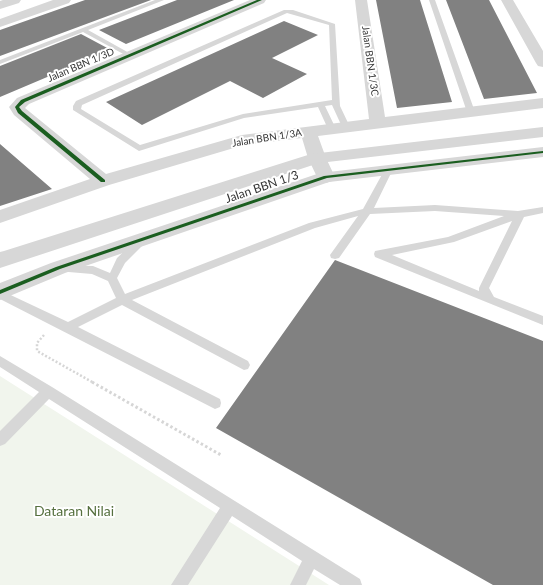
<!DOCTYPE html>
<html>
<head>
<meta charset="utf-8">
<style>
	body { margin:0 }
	canvas { display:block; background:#fff }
</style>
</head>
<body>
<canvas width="543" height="585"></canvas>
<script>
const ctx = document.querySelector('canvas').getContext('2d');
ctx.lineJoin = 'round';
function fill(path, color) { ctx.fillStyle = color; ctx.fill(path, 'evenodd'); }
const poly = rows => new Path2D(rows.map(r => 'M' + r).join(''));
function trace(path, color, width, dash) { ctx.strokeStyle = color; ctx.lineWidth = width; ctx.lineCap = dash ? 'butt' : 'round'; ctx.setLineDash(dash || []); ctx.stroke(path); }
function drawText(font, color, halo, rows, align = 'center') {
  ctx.font = font + ' Lato,sans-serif'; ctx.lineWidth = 4; ctx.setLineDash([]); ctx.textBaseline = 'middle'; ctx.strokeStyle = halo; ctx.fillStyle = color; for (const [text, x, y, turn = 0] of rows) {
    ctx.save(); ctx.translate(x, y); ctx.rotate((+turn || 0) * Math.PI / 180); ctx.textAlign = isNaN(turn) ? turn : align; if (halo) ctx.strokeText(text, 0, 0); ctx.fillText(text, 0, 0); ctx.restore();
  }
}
const green = poly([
	[0,376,329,585,0,585]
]);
const building = poly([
	[85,0,151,0,0,56,0,30],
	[177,0,234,0,126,44,99,30],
	[376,0,420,0,452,102,397,108],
	[446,0,489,0,537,93,484,99],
	[284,21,318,35,272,58,307,74,263,98,230,81,142,125,106,102],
	[81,34,111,50,0,97,0,66],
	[0,144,52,189,0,206],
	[335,260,543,341,543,585,493,585,216,428]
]);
const pathFar1 = poly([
	[44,335,37,343,37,351,94,383]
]);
const path = poly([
	[92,382,221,455]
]);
const service = poly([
	[155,0,164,0,88,30,131,54,131,56,127,56,83,32,0,64,0,60,155,0],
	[429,0,435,0,475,112,474,114,471,114,467,112,429,0],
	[284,10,293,10,335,24,340,106,350,127,349,129,343,129,332,105,325,106,336,129,332,131,328,129,318,107,244,118,139,151,73,110,73,106,76,101,284,10],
	[287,13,329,25,332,100,243,114,140,145,81,109,82,105,287,13],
	[389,166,393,169,374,208,435,205,518,211,543,207,543,213,524,217,489,288,494,297,543,316,543,325,375,257,374,254,375,251,448,237,504,216,435,211,370,214,339,258,335,259,331,258,330,255,358,216,315,228,132,300,248,361,250,365,248,369,244,370,122,305,78,327,220,399,221,403,220,407,215,409,0,299,0,290,68,322,116,298,108,281,92,274,57,271,56,268,57,265,93,266,110,273,117,258,139,237,147,237,148,239,147,241,125,263,117,278,125,294,309,223,363,209,385,169,389,166],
	[512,221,479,288,479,291,392,255,454,242,512,221],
	[0,356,52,387,360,579,362,585,340,585,314,569,306,585,290,585,302,561,232,516,188,585,171,585,220,508,49,399,5,444,0,446,0,431,39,392,0,367,0,356]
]);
const minor = poly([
	[3,0,21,0,19,3,0,9,0,1,3,0],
	[53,0,71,0,69,3,0,27,0,19,53,0],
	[250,0,266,0,264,3,29,104,25,108,106,174,242,135,369,119,355,0,367,0,385,117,543,98,543,108,318,136,326,158,335,177,332,181,326,183,320,181,317,177,308,158,302,138,244,145,109,185,0,223,0,210,90,179,14,115,9,107,17,98,250,0],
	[501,0,513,0,543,51,543,67,538,66,536,63,501,0]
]);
const tertiary = poly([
	[543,127,543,137,319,163,0,268,0,252,4,251,311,154,543,127],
	[543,147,543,157,329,182,65,273,0,300,0,283,51,263,320,173,543,147]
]);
const cycleway = poly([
	[257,0,262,0,25,102,19,107,22,111,105,180,105,182,101,182,18,113,15,107,21,100,257,0],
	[543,151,543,153,327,178,60,269,0,294,0,290,56,267,324,176,543,151]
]);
const farStreetnames = [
	["Jalan BBN 1/3C",370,61,82],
	["Jalan BBN 1/3D",81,65,-23],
	["Jalan BBN 1/3A",267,138,-9]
];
const streetNames = [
	["Jalan BBN 1/3",262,187,-19]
];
const nearParknames = [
	["Dataran Nilai",74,511]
];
fill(green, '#f1f5ed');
fill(building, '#818181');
trace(pathFar1, '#d6d6d6', 2.5, [2, 2]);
trace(path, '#d6d6d6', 3, [2.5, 2.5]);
fill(service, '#d7d7d7');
fill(minor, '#d7d7d7');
fill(tertiary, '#d7d7d7');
fill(cycleway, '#1b5e20');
drawText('10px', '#333', '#fff', farStreetnames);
drawText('12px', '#333', '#fff', streetNames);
drawText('14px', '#56703f', '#fff', nearParknames);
</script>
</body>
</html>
